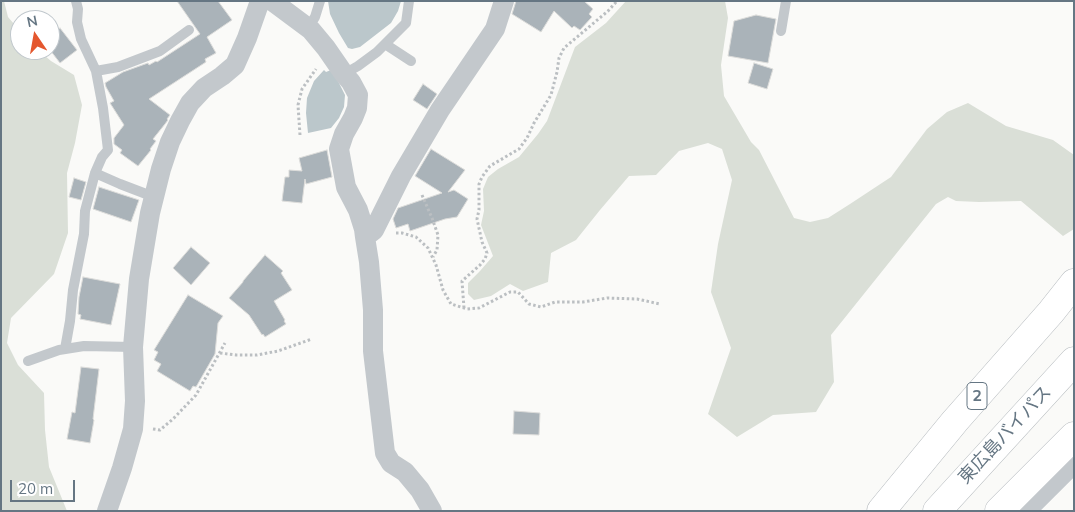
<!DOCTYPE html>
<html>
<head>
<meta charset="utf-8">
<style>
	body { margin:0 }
	#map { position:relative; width:1075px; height:512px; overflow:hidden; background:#fafaf8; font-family:Mulish,sans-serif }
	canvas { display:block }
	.frame { position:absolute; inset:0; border:2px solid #657683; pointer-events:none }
	.north { position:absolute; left:10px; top:10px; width:50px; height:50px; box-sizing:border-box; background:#fff; border:1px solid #c1c8cd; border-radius:50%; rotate:348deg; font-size:14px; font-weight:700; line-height:20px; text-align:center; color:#657683 }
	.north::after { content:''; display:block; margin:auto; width:18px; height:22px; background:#e4572e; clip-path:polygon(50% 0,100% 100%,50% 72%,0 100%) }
	.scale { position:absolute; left:10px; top:480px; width:65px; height:22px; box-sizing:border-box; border:2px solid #657683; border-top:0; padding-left:6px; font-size:15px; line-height:18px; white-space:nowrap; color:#657683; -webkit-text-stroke:4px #fff; paint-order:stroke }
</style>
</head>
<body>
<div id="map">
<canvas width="1075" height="512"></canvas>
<div class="frame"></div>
<div class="north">N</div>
<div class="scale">20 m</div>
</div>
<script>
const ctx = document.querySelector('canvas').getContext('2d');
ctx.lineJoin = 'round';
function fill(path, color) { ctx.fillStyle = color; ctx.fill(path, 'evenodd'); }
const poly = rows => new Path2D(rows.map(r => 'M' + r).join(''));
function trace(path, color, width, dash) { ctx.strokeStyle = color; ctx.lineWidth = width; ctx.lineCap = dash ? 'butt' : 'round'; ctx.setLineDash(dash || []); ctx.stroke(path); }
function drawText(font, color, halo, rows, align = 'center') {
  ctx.font = font + ' Mulish,"Noto Sans JP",sans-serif'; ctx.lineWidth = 5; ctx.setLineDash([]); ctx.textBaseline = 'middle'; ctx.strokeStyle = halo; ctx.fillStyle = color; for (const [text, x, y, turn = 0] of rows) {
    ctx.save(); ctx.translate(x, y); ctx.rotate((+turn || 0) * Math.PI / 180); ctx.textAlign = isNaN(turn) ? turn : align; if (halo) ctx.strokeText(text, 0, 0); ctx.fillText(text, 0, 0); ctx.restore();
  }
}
const green = poly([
	[1,1,4,1,8,17,20,31,20,50,38,50,51,61,74,75,82,105,75,143,67,173,68,233,54,274,11,318,7,343,18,365,44,393,45,430,49,467,67,511,1,511],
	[626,1,725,1,728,18,721,65,724,96,751,142,759,150,794,218,810,222,828,218,850,204,891,177,927,129,947,112,968,103,1006,126,1053,140,1074,155,1074,229,1063,236,1021,201,979,202,956,201,948,197,936,204,831,335,834,382,816,412,773,415,737,437,708,414,731,348,711,292,718,244,732,180,722,149,708,143,679,151,656,175,629,176,600,210,576,240,551,253,548,282,523,291,510,284,491,296,474,300,468,294,468,283,480,271,493,256,481,225,484,211,483,189,488,177,498,169,519,157,538,134,547,121,575,47,606,23]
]);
const water = poly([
	[328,1,401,1,398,11,391,23,360,47,352,49,348,48,339,33,330,14],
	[324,70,326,72,331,70,339,83,345,95,344,107,339,118,331,128,308,133,306,113,307,98,314,81]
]);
const building = poly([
	[177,1,218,1,232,20,207,37,216,53,205,59,206,62,149,99,170,115,167,119,168,120,165,124,153,139,156,141,150,149,151,150,138,166,120,153,122,150,114,144,114,138,124,125,110,103,114,101,106,87,105,83,123,72,148,63,149,65,156,61,157,62,200,34,177,1],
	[516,1,584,1,593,9,589,14,592,17,580,30,574,26,572,28,554,11,541,32,512,14,516,1],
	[756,15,776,19,768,63,728,56,734,21,756,15],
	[60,28,77,50,60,63,50,50,50,36,60,28],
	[754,63,773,69,767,89,748,83,754,63],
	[423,84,437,94,427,109,413,100,423,84],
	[431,149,465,170,448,192,454,190,468,199,457,217,445,219,410,231,408,224,396,228,393,219,398,208,442,193,415,176,431,149],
	[327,150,332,177,306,184,305,179,302,203,282,201,285,177,289,177,289,170,302,171,299,158,327,150],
	[74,178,86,182,81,200,69,197,74,178],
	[99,187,139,200,131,222,93,209,99,187],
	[191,247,210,263,191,285,173,268,191,247],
	[265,255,283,271,281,273,292,290,274,301,285,320,284,321,286,324,265,337,263,334,262,335,249,315,229,298,243,282,243,281,265,255],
	[83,277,120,284,111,325,80,319,81,315,78,314,79,297,83,277],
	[188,295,223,316,218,323,215,354,196,387,193,386,190,391,157,371,161,364,154,360,158,352,154,350,188,295],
	[81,367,99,369,93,419,94,420,90,443,67,439,72,412,75,413,81,367],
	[514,411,540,413,539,435,513,434,514,411]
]);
const path = poly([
	[300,135,298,105,302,89,316,69],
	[422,195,432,218,438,235,437,250,433,257],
	[396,233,402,233,416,237,428,248,436,265,443,290,451,304,467,309,479,308,510,292,518,292,529,304,541,307,555,302,583,302,607,298,637,299,660,304],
	[464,308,462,281,480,265,485,259,487,253,482,242,477,219,479,210,479,184,482,177,490,166,519,149,527,138,534,123,551,95,557,72,559,58,564,48,608,11,617,1],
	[220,353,236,355,257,355,278,351,312,339],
	[153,429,160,430,173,419,196,395,225,343]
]);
const lane = poly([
	[308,28,315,17,320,1],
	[781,31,786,1],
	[385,44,411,61],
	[96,71,118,67,160,51,189,30],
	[344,74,358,66,377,52,406,23,409,1],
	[95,173,120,184,154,197],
	[65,349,70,321,73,290,84,234,85,211,95,173,102,157,108,150,103,108,96,71,81,39,77,22,78,9,76,1],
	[28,361,59,350,84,346,133,347]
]);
const street = poly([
	[272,1,311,30,326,48,344,74,351,82,358,95,357,108,353,118,344,134,339,149,346,187,358,210,364,229,365,237,369,262,373,310,373,351,385,453,391,463,405,472,420,490,432,511],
	[365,237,374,230,401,176,440,110,495,29,504,1],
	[107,511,122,468,133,429,135,401,133,347,139,279,150,213,161,169,170,142,180,121,190,103,204,88,222,76,235,65,247,38,260,1],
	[1026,511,1074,463]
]);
const highway = poly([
	[881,511,955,421,1051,312,1074,283],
	[937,511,1074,361],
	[999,511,1074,436]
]);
const shields = [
	[977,396,20]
];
const shieldNames = [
	["2",977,396]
];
const streetNames = [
	["東広島バイパス",1005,435,-47]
];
fill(green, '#dadfd7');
fill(water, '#bbc7cb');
fill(building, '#aab3b9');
trace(building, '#dcdcda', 1);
trace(highway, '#b4b9bd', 29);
trace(path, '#bbbfc2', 3, [2.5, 2.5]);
trace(lane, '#c3c8cc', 10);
trace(street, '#c3c8cc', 20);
trace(highway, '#fff', 28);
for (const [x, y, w] of shields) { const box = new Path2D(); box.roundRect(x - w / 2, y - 13.5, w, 27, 4); ctx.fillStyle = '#fff'; ctx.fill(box); trace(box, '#657683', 1); }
drawText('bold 16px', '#657683', null, shieldNames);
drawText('18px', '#657683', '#fff', streetNames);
</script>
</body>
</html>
